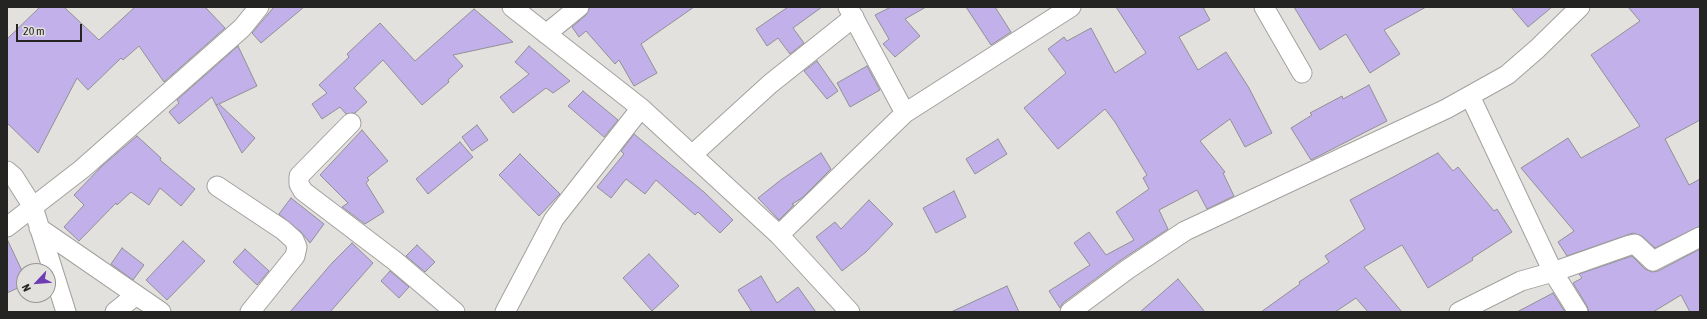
<!DOCTYPE html>
<html>
<head>
<meta charset="utf-8">
<style>
	body { margin:0 }
	#map { position:relative; width:1707px; height:319px; overflow:hidden; background:#e3e1de; font-family:"Asap Condensed",sans-serif }
	canvas { display:block }
	.frame { position:absolute; inset:0; border:8px solid #242422; pointer-events:none }
	.north { position:absolute; left:16px; top:263px; width:40px; height:40px; box-sizing:border-box; background:#e3e1de; border:1px solid #979593; border-radius:50%; rotate:244deg; font-size:11px; font-weight:700; line-height:16px; text-align:center; color:#242422 }
	.north::after { content:''; display:block; margin:auto; width:14px; height:18px; background:#6e3cb3; clip-path:polygon(50% 0,100% 100%,50% 72%,0 100%) }
	.scale { position:absolute; left:16px; top:24px; width:66px; height:18px; box-sizing:border-box; border:2px solid #242422; border-top:0; padding-left:5px; font-size:12px; line-height:14px; white-space:nowrap; color:#242422; -webkit-text-stroke:3px #e3e1de; paint-order:stroke }
</style>
</head>
<body>
<div id="map">
<canvas width="1707" height="319"></canvas>
<div class="frame"></div>
<div class="north">N</div>
<div class="scale">20 m</div>
</div>
<script>
const ctx = document.querySelector('canvas').getContext('2d');
ctx.lineJoin = 'round';
function fill(path, color) { ctx.fillStyle = color; ctx.fill(path, 'evenodd'); }
const poly = rows => new Path2D(rows.map(r => 'M' + r).join(''));
function trace(path, color, width, dash) { ctx.strokeStyle = color; ctx.lineWidth = width; ctx.lineCap = dash ? 'butt' : 'round'; ctx.setLineDash(dash || []); ctx.stroke(path); }
const building = poly([
	[40,7,64,7,99,40,135,7,205,7,225,28,164,82,139,46,123,60,121,58,88,90,77,78,38,153,7,123,7,39,40,7],
	[274,7,304,7,261,43,252,33,274,7],
	[590,7,694,7,641,44,657,73,634,86,619,60,615,64,586,31,579,37,572,27,586,15,590,7],
	[788,7,822,7,793,28,804,43,790,54,778,38,767,46,756,29,788,7],
	[891,7,926,7,905,19,920,36,895,57,883,44,889,39,875,15,891,7],
	[966,7,995,7,1011,32,991,45,966,7],
	[1116,7,1203,7,1210,20,1179,37,1198,70,1226,52,1249,88,1272,133,1245,147,1230,119,1200,141,1225,172,1223,173,1234,196,1207,209,1197,190,1159,210,1168,229,1121,260,1063,303,1060,308,1049,291,1090,265,1074,243,1089,232,1106,255,1134,240,1116,212,1149,189,1143,178,1147,175,1115,122,1105,109,1058,149,1024,108,1066,73,1048,49,1064,37,1067,41,1091,28,1115,73,1146,53,1116,7],
	[1294,7,1426,7,1384,30,1400,54,1370,73,1346,34,1320,50,1294,7],
	[1511,7,1552,7,1528,27,1511,7],
	[1628,7,1700,7,1700,120,1665,139,1689,185,1700,179,1700,226,1655,248,1642,236,1633,233,1567,256,1558,242,1574,231,1521,168,1568,138,1581,158,1640,126,1591,55,1640,21,1628,7],
	[474,9,513,42,453,55,463,66,448,80,449,82,422,105,383,60,354,88,367,102,355,113,346,114,340,107,322,119,312,104,327,93,319,85,349,57,347,54,380,23,415,61,474,9],
	[238,46,257,86,219,104,255,138,242,153,216,105,218,104,216,105,212,97,179,124,169,112,179,103,177,100,238,46],
	[529,46,570,81,553,93,546,88,513,113,500,97,529,74,515,62,529,46],
	[817,61,838,91,827,99,804,71,817,61],
	[867,66,880,90,850,107,837,83,867,66],
	[1369,85,1387,121,1311,160,1291,128,1312,115,1310,113,1342,96,1343,99,1369,85],
	[583,91,618,120,604,137,568,106,583,91],
	[477,125,488,140,472,151,462,137,477,125],
	[362,130,388,161,367,178,369,180,366,183,384,212,365,224,342,207,348,203,320,175,362,130],
	[634,134,704,192,733,220,720,233,698,212,695,215,656,180,645,194,626,179,611,198,597,187,624,154,621,151,634,134],
	[137,136,161,158,160,160,195,189,181,206,160,188,149,205,131,192,117,205,116,203,79,241,64,227,84,205,74,195,102,166,137,136],
	[998,139,1007,154,975,174,966,159,998,139],
	[460,142,473,157,428,194,416,179,460,142],
	[821,153,831,169,802,198,792,204,794,205,779,220,758,198,782,179,821,153],
	[1438,153,1453,171,1458,167,1494,211,1497,209,1512,232,1472,258,1473,260,1428,288,1402,245,1364,267,1402,312,1368,312,1356,298,1335,312,1261,312,1300,284,1299,282,1329,262,1325,256,1365,229,1350,200,1438,153],
	[520,154,560,194,539,216,499,175,520,154],
	[954,191,966,217,936,233,923,208,954,191],
	[291,198,324,224,310,243,301,232,279,214,291,198],
	[869,200,893,224,866,252,842,271,816,237,835,222,841,229,869,200],
	[7,239,24,275,24,285,7,293,7,239],
	[183,241,205,261,167,300,146,280,183,241],
	[352,243,373,263,330,312,290,312,332,263,352,243],
	[417,245,435,262,425,272,406,256,417,245],
	[122,248,144,265,133,280,111,264,122,248],
	[245,249,269,271,257,285,233,262,245,249],
	[1700,249,1700,312,1690,312,1681,295,1653,312,1589,312,1587,306,1573,283,1582,278,1579,274,1632,256,1645,269,1652,272,1658,271,1700,249],
	[649,254,679,286,652,311,623,278,649,254],
	[390,271,409,287,399,298,381,281,390,271],
	[761,276,777,303,798,287,816,312,752,312,738,290,761,276],
	[1178,279,1205,312,1140,312,1178,279],
	[1007,286,1019,312,951,312,1007,286],
	[1553,293,1565,312,1517,312,1553,293]
]);
const minor = poly([
	[512,7,641,108,779,235,850,312],
	[848,7,905,113],
	[1264,7,1302,73],
	[546,34,579,7],
	[1470,96,1553,272,1630,245,1635,244,1653,261,1700,237],
	[351,123,299,176,299,184,303,191,395,261,455,312],
	[692,155,770,84,854,17],
	[7,171,14,177,33,207,66,312],
	[217,186,283,230,294,240,297,247,295,256,250,312],
	[7,227,82,169,242,28,259,7],
	[39,228,161,312],
	[779,235,905,113,1071,7],
	[115,312,136,295],
	[505,312,554,219,641,108],
	[1070,312,1128,269,1185,231,1446,109,1507,75,1537,49,1580,7],
	[1459,312,1521,281,1553,272,1578,312]
]);
fill(building, '#c2b0ea');
trace(building, '#919093', 1);
trace(minor, '#a3a19f', 21);
trace(minor, '#fff', 19);
</script>
</body>
</html>
